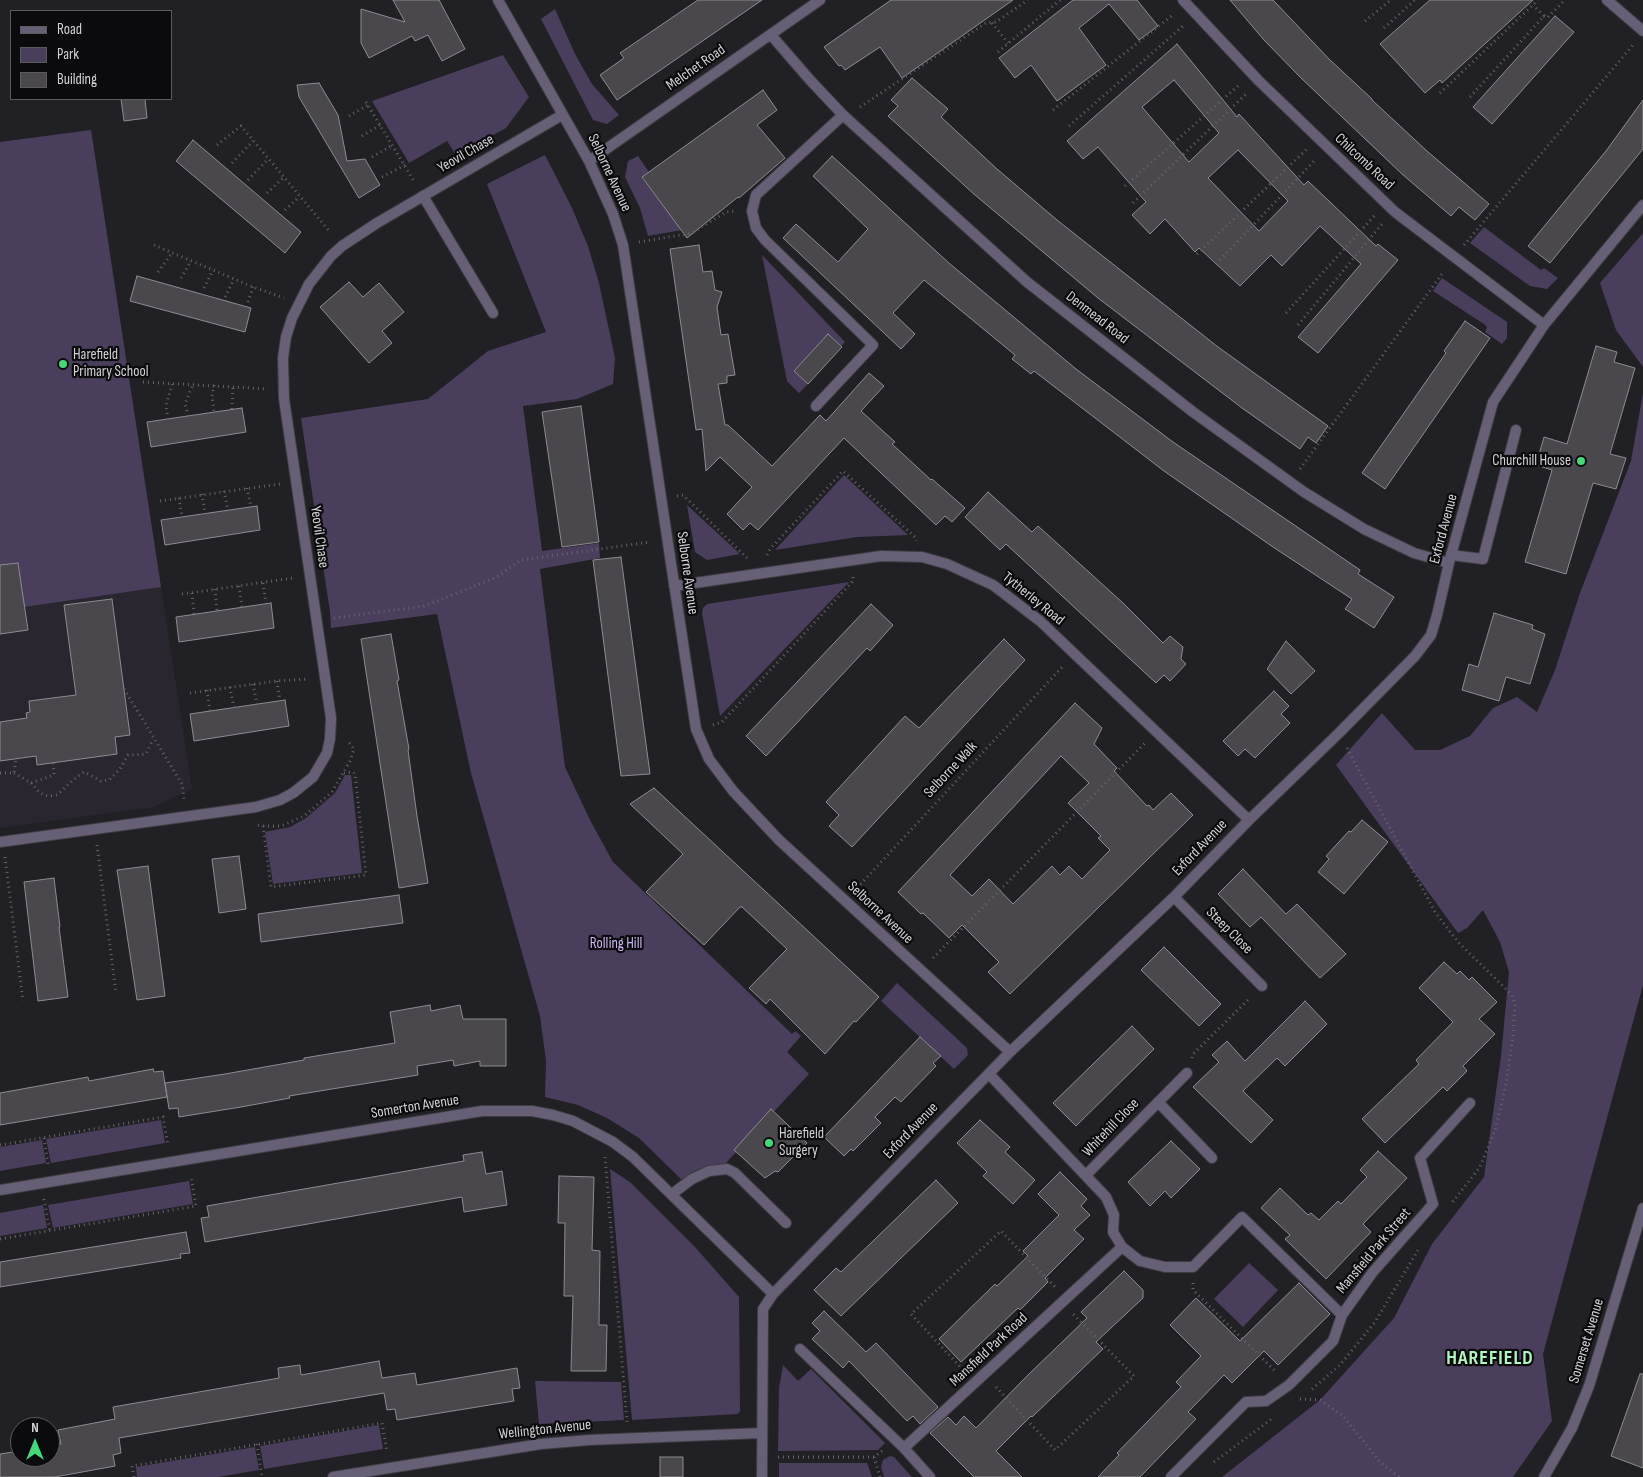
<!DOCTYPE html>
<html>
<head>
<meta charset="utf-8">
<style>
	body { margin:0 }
	#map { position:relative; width:1643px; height:1477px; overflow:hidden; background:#212024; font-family:"Sofia Sans Condensed",sans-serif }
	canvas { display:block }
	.legend { position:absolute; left:10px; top:10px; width:162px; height:90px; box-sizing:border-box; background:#0b0a0c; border:1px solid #5b5a5c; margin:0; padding:6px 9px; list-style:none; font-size:15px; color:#d3d2d5 }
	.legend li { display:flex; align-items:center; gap:10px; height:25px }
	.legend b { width:25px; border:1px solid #5b5a5c }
	.north { position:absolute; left:10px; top:1417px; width:50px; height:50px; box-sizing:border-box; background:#0b0a0c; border:1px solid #5b5a5c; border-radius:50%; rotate:0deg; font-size:14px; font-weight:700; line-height:20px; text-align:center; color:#d3d2d5 }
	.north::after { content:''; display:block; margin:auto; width:18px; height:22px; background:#47d779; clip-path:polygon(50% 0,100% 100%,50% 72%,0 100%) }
</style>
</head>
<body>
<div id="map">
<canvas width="1643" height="1477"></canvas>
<ul class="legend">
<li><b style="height:6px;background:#675f76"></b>Road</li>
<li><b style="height:14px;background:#4a3e5d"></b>Park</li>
<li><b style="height:14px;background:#4a484d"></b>Building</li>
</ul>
<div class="north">N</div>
</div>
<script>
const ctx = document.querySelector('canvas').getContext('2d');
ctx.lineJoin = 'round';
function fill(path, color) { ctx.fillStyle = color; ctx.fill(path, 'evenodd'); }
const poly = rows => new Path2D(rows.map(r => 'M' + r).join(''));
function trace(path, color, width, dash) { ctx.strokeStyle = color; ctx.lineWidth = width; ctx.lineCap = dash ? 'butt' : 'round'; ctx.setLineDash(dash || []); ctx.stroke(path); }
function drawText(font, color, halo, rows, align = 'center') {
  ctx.font = font + ' "Sofia Sans Condensed",sans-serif'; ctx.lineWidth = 4.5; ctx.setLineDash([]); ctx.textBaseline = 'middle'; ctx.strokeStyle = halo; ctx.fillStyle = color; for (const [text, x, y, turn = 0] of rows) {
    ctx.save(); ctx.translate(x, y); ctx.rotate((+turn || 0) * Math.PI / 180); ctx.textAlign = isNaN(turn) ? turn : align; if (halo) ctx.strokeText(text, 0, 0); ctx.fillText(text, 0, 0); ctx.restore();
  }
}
const built = poly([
	[91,130,192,789,154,807,0,828,0,142]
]);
const green = poly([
	[555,9,575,54,592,84,619,115,607,124,593,120,541,19],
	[503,55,529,97,506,128,456,155,447,141,409,163,372,101],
	[91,130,161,587,24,607,18,563,0,565,0,142],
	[545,155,572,208,588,246,599,283,615,358,613,384,577,399,523,406,542,551,599,543,600,558,540,569,565,767,590,820,613,862,792,1034,795,1031,801,1036,787,1052,809,1074,724,1165,709,1165,695,1171,683,1181,639,1138,607,1118,578,1105,545,1097,546,1061,540,1016,471,773,437,614,331,628,330,612,301,418,428,399,488,351,546,332,487,184],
	[638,156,649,172,642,178,682,230,648,236,640,208,625,177,628,161],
	[1484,227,1541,270,1544,268,1558,278,1547,289,1530,286,1470,243],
	[1643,233,1643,367,1616,330,1600,283],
	[762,255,845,342,841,346,828,334,794,371,808,384,799,393,787,381],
	[1442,278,1507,322,1507,338,1502,344,1485,332,1487,327,1484,324,1433,291],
	[1643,393,1643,985,1543,1354,1552,1421,1513,1477,1222,1477,1320,1400,1394,1318,1432,1244,1484,1177,1501,1056,1509,972,1500,942,1483,910,1467,928,1458,933,1336,765,1382,713,1415,750,1440,750,1470,736,1493,708,1517,697,1537,712,1555,670,1580,593,1631,461],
	[844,475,908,535,857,537,775,550],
	[687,505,740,554,707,560,695,552],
	[849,582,720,716,702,613,703,608,707,604],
	[345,775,351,775,362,873,273,884,265,832,290,827,306,818,335,793],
	[897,983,967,1048,968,1055,954,1069,881,1001],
	[161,1120,165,1143,51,1163,46,1139],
	[42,1140,46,1163,0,1171,0,1147],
	[610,1169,630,1182,695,1247,739,1297,740,1411,738,1414,632,1420],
	[189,1181,193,1204,53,1228,48,1205],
	[43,1205,47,1228,0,1236,0,1213],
	[1249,1263,1278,1290,1243,1327,1214,1299],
	[783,1365,798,1381,811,1369,885,1443,878,1450,778,1451,779,1388],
	[535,1381,621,1382,624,1420,539,1424],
	[379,1425,383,1449,264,1469,260,1446],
	[255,1447,259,1470,218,1477,137,1477,136,1467],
	[890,1456,894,1457,912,1477,884,1477,881,1467,883,1460],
	[779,1463,867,1463,872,1477,779,1477]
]);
const building = poly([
	[393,0,439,0,465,49,442,61,428,35,415,41,412,36,369,58,361,43,361,9,405,22,393,0],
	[698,0,762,0,617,100,600,75,624,58,620,53,698,0],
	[891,0,1013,0,902,78,880,47,845,70,841,65,839,66,824,47,891,0],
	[1073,0,1137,0,1158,26,1139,40,1109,4,1079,28,1106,65,1057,101,1031,65,1015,78,999,58,1073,0],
	[1230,0,1273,0,1329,59,1372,99,1372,100,1428,152,1489,204,1475,220,1459,207,1451,216,1402,174,1301,78,1264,40,1230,0],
	[1430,0,1533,0,1442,83,1440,80,1425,93,1380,44,1430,0],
	[1555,16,1574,32,1492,124,1473,107,1555,16],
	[1177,44,1237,117,1239,114,1304,185,1308,181,1376,246,1378,244,1398,260,1318,353,1298,337,1361,264,1320,226,1282,266,1271,255,1240,286,1199,248,1195,252,1165,219,1150,234,1132,215,1146,202,1098,147,1083,159,1067,141,1177,44],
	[1174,80,1219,133,1189,162,1142,107,1174,80],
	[1238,150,1288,201,1259,231,1208,178,1238,150],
	[912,78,948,109,941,117,997,169,1057,220,1218,347,1328,426,1316,443,1308,437,1300,449,1242,408,1098,298,975,195,888,116,898,106,891,100,912,78],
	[319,83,338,115,347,161,365,159,380,185,359,198,299,97,297,85,319,83],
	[763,90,777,110,757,125,785,158,739,198,738,197,687,238,642,177,763,90],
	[121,99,145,99,147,118,124,121,121,99],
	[1643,100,1643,149,1550,263,1528,246,1606,151,1643,100],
	[193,140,301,232,285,253,176,161,193,140],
	[832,156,950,264,1076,369,1173,442,1360,570,1358,574,1394,597,1374,628,1345,609,1352,599,1273,547,1164,471,1034,371,1031,374,1012,359,1015,355,924,280,893,313,915,334,901,349,783,238,796,224,838,262,868,229,813,176,832,156],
	[699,245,703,272,712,271,715,290,722,292,717,307,721,335,728,334,735,375,727,376,727,383,718,384,725,425,728,425,772,466,820,415,826,421,869,373,884,386,861,411,895,442,892,444,931,480,932,479,965,508,952,522,945,516,936,525,844,438,758,530,750,523,743,530,727,514,752,487,720,457,706,471,702,429,696,430,670,249,699,245],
	[137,276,251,308,245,332,130,301,137,276],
	[349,282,363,297,379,283,404,312,382,331,392,343,369,363,320,307,349,282],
	[1465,321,1490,338,1385,489,1362,473,1446,353,1444,351,1465,321],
	[828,334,842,347,808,384,794,371,828,334],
	[1596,346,1617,352,1614,362,1635,368,1610,454,1626,458,1616,489,1593,483,1566,574,1525,562,1552,470,1536,465,1544,437,1567,444,1596,346],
	[581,406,599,542,562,547,542,412,581,406],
	[242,408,246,432,151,447,147,422,242,408],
	[988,492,1032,532,1038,526,1123,603,1163,643,1170,636,1183,647,1181,659,1186,664,1170,681,1164,675,1156,683,1006,544,1000,550,965,517,988,492],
	[257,506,260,530,165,545,161,520,257,506],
	[621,557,650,774,621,776,593,560,621,557],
	[18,563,28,630,0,634,0,565,18,563],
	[112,599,130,735,115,737,117,754,37,765,36,756,0,761,0,722,27,718,26,713,30,712,29,701,76,695,64,605,112,599],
	[271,603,274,628,179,642,176,617,271,603],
	[871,604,893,625,870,651,867,648,766,756,746,736,871,604],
	[1494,613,1533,625,1532,629,1545,634,1530,684,1506,677,1499,701,1462,690,1469,664,1478,667,1494,613],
	[391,634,399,680,397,681,409,749,408,750,417,816,428,883,399,888,361,639,391,634],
	[1004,639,1025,660,852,847,829,826,839,815,826,802,905,716,919,728,1004,639],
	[1286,641,1315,671,1291,694,1267,669,1286,641],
	[1274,691,1289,706,1281,714,1290,723,1255,758,1245,749,1238,756,1223,741,1274,691],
	[285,700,289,726,194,741,190,714,285,700],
	[1075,703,1102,728,1094,744,1117,768,1114,771,1147,806,1149,805,1153,810,1171,793,1193,815,1010,994,988,972,999,962,962,925,949,938,923,913,921,914,898,892,1075,703],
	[1061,756,1089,783,1068,803,1101,836,1098,838,1110,850,1082,879,1069,866,1060,875,1052,866,1013,904,989,879,972,896,950,875,1061,756],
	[654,788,879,997,856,1022,854,1021,825,1054,770,999,766,1004,749,988,787,949,742,907,740,907,704,945,646,892,683,854,630,804,654,788],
	[1362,820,1388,842,1344,894,1318,872,1329,859,1326,856,1349,831,1351,832,1362,820],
	[239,856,246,909,219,913,212,859,239,856],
	[148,866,165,996,137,1000,117,870,148,866],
	[1243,869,1286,914,1297,904,1346,954,1320,978,1261,917,1250,927,1218,894,1243,869],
	[54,878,60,927,59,927,68,997,38,1001,24,882,54,878],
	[399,895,403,923,261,942,258,914,399,895],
	[1164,947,1221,1004,1199,1026,1141,970,1164,947],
	[1444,962,1457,974,1460,971,1469,980,1472,977,1497,1002,1479,1019,1495,1034,1463,1066,1467,1071,1447,1091,1443,1087,1385,1143,1362,1119,1419,1064,1416,1060,1453,1022,1419,988,1444,962],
	[1305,1001,1327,1024,1285,1066,1277,1058,1243,1091,1273,1120,1251,1143,1193,1087,1219,1062,1212,1055,1227,1041,1245,1061,1305,1001],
	[430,1005,431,1011,460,1005,463,1019,506,1019,506,1066,480,1066,480,1061,454,1066,453,1060,417,1066,418,1075,289,1096,290,1098,241,1107,179,1117,178,1108,169,1109,165,1083,225,1074,304,1060,304,1058,395,1043,390,1012,430,1005],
	[1132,1026,1154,1049,1076,1126,1053,1103,1132,1026],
	[920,1037,941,1056,933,1063,936,1066,901,1102,895,1097,875,1117,881,1123,853,1151,851,1149,844,1156,824,1137,920,1037],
	[153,1069,154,1072,163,1071,167,1097,0,1125,0,1093,88,1077,89,1081,153,1069],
	[771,1109,807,1143,778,1172,775,1171,765,1178,734,1150,771,1109],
	[980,1120,1010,1147,1005,1152,1035,1180,1013,1204,983,1176,987,1172,957,1143,980,1120],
	[1171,1141,1200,1169,1171,1198,1165,1191,1150,1206,1128,1182,1171,1141],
	[1378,1151,1407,1178,1363,1224,1371,1232,1326,1279,1285,1239,1290,1235,1261,1208,1280,1188,1308,1215,1311,1213,1319,1220,1338,1201,1341,1204,1367,1177,1360,1170,1378,1151],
	[482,1152,486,1174,502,1171,507,1205,464,1212,462,1197,205,1242,201,1218,209,1217,207,1206,464,1161,463,1155,482,1152],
	[1060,1172,1087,1199,1081,1206,1090,1215,1074,1230,1084,1239,1045,1278,1048,1282,1020,1310,1018,1308,961,1362,939,1339,995,1284,997,1286,1028,1256,1023,1251,1059,1215,1038,1194,1060,1172],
	[559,1176,594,1177,592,1250,600,1251,599,1325,607,1325,606,1371,571,1371,573,1296,564,1296,565,1223,558,1223,559,1176],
	[936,1180,958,1203,841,1316,814,1290,836,1268,841,1272,936,1180],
	[186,1232,190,1253,180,1254,181,1258,0,1287,0,1262,186,1232],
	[1124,1271,1143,1290,1143,1298,1096,1342,1103,1349,1032,1417,1031,1416,996,1451,1022,1477,974,1477,930,1433,948,1417,956,1425,964,1416,976,1428,1028,1375,1087,1318,1081,1312,1124,1271],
	[1299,1283,1330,1314,1278,1365,1264,1351,1232,1383,1224,1375,1188,1412,1196,1419,1140,1477,1098,1477,1119,1455,1117,1453,1181,1387,1176,1382,1201,1356,1170,1325,1196,1298,1240,1341,1299,1283],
	[824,1311,866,1352,876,1343,938,1407,920,1424,913,1416,907,1421,849,1361,843,1368,812,1339,820,1331,812,1323,824,1311],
	[379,1361,382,1378,415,1373,417,1385,517,1368,520,1388,512,1389,514,1401,397,1420,395,1409,387,1410,384,1393,119,1438,121,1453,113,1455,115,1466,55,1477,0,1477,0,1454,20,1451,20,1457,50,1457,50,1446,61,1444,58,1430,115,1419,113,1407,279,1378,278,1368,300,1365,301,1375,379,1361],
	[1640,1374,1643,1374,1643,1468,1611,1456,1640,1374],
	[660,1457,683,1457,683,1477,660,1477,660,1457]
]);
const path = poly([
	[1544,16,1547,18,1565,0],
	[1365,21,1391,0],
	[992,23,1008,43],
	[1384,28,1415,0],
	[998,52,1060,0],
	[1440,93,1538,0],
	[1470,97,1544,16,1533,5],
	[366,102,415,183],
	[860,107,986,23,996,22,1028,0],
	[1053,110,1174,14],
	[349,116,368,105],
	[1069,126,1183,26],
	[362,136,380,125],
	[217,145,241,126,330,232],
	[372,157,393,145],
	[232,163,253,141],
	[382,177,405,165],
	[248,180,268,159],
	[1125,186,1239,85],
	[267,193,283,178],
	[1133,203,1248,92],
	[285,210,299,197],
	[639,242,692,233,726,212,736,211],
	[154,245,253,287,284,298],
	[1464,245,1633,45],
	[1197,254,1307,149],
	[1220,260,1316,159],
	[158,272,172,253],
	[181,278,191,261],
	[204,288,213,270],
	[225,297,234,279],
	[248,302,253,287],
	[1286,313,1375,215],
	[1298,325,1382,224],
	[143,382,268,389],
	[214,385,212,396,214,412],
	[232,409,233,386],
	[188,416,185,404,193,384],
	[168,419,166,406,172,384],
	[1300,469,1444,271],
	[247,488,251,507],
	[224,491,228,510],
	[202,494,205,514],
	[677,496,683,495,747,558],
	[179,498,182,517],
	[160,501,280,484],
	[767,555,770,549,843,471,915,537,916,541],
	[263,583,266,603],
	[239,586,242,607],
	[215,589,217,610],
	[192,593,194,614],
	[182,594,293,578],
	[334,618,424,606,495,578,521,560,650,542],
	[277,681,280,701],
	[253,684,257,704],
	[230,687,234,708],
	[124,689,182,784,184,799],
	[207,690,210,711],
	[190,693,277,681,308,679],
	[713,725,722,722,853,581,853,577],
	[1347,748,1435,912,1458,942,1512,995,1515,1005,1513,1035,1506,1084,1495,1130,1480,1167,1451,1204],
	[0,773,14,773,16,759],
	[14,773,31,783,54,775,53,763],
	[31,783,39,792,44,795,49,796,57,795,73,780,84,772,101,781,109,780,120,769,128,755,146,754,153,739],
	[258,825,263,826,271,887,366,875,355,774,353,772,343,773,350,761,354,749,348,741],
	[263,826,281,826,304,816,332,792,343,773],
	[97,845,116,993],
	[5,857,23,1001],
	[857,888,1064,665],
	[933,958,1145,743],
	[1192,1058,1193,1054,1250,998],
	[44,1138,48,1164],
	[0,1145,163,1117,168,1146],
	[605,1157,627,1422],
	[44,1199,50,1231],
	[0,1239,196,1206,191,1176],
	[1193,1283,1193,1290,1276,1372],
	[963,1370,911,1314,1001,1231,1055,1287],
	[996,1387,1055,1450,1134,1376,1073,1314],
	[1312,1389,1340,1365,1375,1322,1418,1250],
	[1300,1399,1320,1400,1343,1416,1381,1463,1399,1477],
	[257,1444,262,1477],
	[778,1457,874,1457,882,1451],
	[874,1457,880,1477],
	[1214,1462,1273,1418],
	[134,1477,132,1466,382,1423,387,1452]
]);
const lane = poly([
	[423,196,493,313],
	[816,406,873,345,765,240,756,228,752,211,756,195,843,115],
	[1451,555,1483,559,1516,430],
	[800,1349,904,1448]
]);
const street = poly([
	[498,0,589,161,613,214,623,245,696,729,709,759,733,791,779,840,1010,1052],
	[1183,0,1259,81,1395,212,1544,325],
	[1607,0,1643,31],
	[771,35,810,80,843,115,1027,282,1193,412,1304,492,1364,529,1414,553,1449,563],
	[589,161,820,0],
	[674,586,881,556,922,557,947,564,993,585,1040,621,1249,820],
	[0,842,256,807,280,800,293,793,313,777,327,753,330,739,331,718,284,399,283,358,286,337,292,318,309,284,331,256,342,246,377,223,562,115],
	[1174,897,1262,986],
	[989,1074,1106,1197,1114,1215,1113,1232,1122,1247,1140,1261,1165,1267,1193,1267,1242,1217,1342,1315],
	[1158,1102,1212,1158],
	[1086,1175,1187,1073],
	[0,1190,482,1111,532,1111,553,1115,573,1121,613,1142,633,1157,773,1294],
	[672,1194,692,1179,709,1171,727,1169,735,1173,786,1223],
	[333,1477,541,1444,589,1440,762,1433],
	[762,1477,763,1309,773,1294,1010,1052,1174,897,1249,820,1339,733,1415,656,1431,635,1437,615,1449,563,1493,402,1544,325,1643,205],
	[930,1477,904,1448,1122,1247],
	[1171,1477,1246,1402,1266,1401,1289,1385,1333,1341,1342,1315,1372,1273,1433,1204,1420,1158,1470,1103],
	[1544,1477,1572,1428,1589,1386,1643,1208]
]);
const markers = [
	[63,364,5,"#47d779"],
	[1581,461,5,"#47d779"],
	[769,1143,5,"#47d779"]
];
const streetNames = [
	["Melchet Road",696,68,-35],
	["Yeovil Chase",466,154,-30],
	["Chilcomb Road",1364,162,43],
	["Selborne Avenue",609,173,65],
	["Denmead Road",1097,318,38],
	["Exford Avenue",1444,529,-75],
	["Yeovil Chase",319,537,82],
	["Selborne Avenue",687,573,82],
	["Tytherley Road",1033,599,39],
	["Selborne Walk",951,770,-47],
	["Exford Avenue",1200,848,-46],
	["Selborne Avenue",880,913,43],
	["Steep Close",1229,931,45],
	["Somerton Avenue",415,1107,-9],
	["Whitehill Close",1111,1128,-46],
	["Exford Avenue",911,1131,-46],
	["Mansfield Park Street",1374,1251,-50],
	["Somerset Avenue",1587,1341,-73],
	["Mansfield Park Road",989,1350,-43],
	["Wellington Avenue",545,1430,-6]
];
const poiNames = [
	["Harefield",73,355],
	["Primary School",73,372],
	["Churchill House",1571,461,"right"],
	["Harefield",779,1134],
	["Surgery",779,1151]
];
const parkNames = [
	["Rolling Hill",616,944]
];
const districtNames = [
	["HAREFIELD",1490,1359]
];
fill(built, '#292630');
fill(green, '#4a3e5d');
fill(building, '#4a484d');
trace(building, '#8e8c92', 1);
trace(lane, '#3d3c40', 12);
trace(street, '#3d3c40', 12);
trace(path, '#656468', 3, [1, 4]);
trace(lane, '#675f76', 10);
trace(street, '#675f76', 10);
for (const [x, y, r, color] of markers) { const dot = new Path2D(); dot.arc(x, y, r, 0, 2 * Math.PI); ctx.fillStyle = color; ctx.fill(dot); trace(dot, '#0b0a0c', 2); }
drawText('15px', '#d3d2d5', '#0b0a0c', streetNames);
drawText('15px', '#d3d2d5', '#0b0a0c', poiNames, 'left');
drawText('15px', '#ccb5f4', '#0b0a0c', parkNames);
ctx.letterSpacing = '1px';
drawText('bold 20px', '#b1f6c1', '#0b0a0c', districtNames);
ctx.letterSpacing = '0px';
</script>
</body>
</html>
